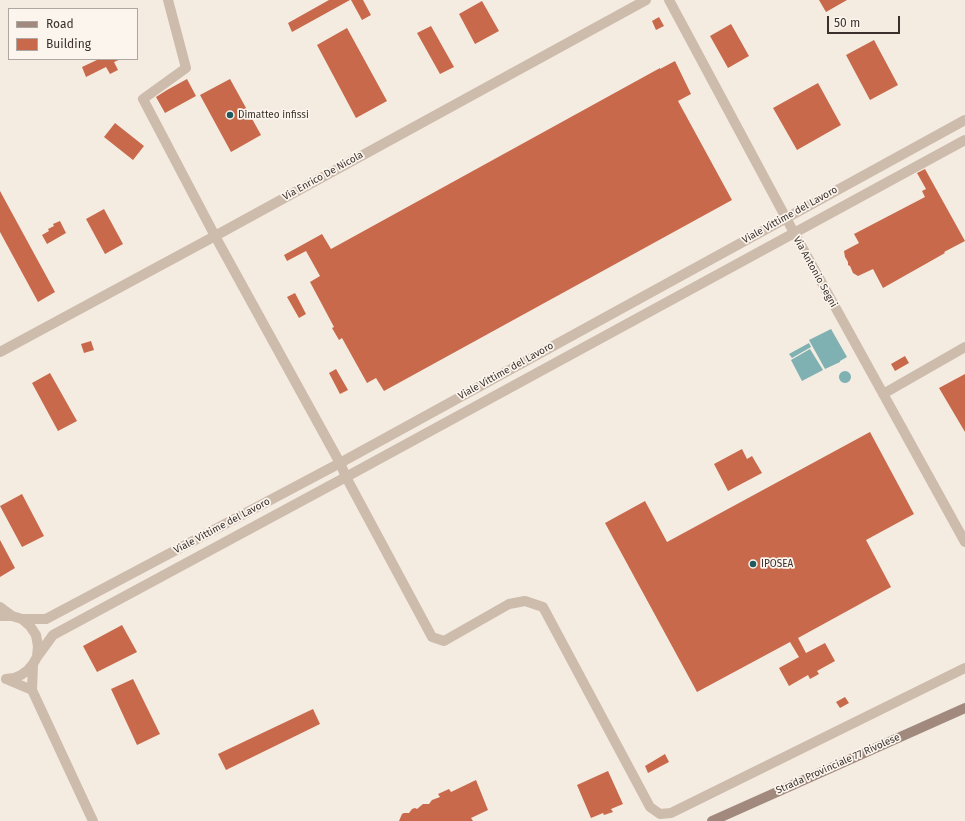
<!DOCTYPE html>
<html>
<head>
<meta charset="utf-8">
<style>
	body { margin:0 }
	#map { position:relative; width:965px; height:821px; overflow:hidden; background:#f4ebe1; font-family:"Fira Sans",sans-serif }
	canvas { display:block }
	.legend { position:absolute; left:8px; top:8px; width:130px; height:52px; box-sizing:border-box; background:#fbf5ee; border:1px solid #aea6a0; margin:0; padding:5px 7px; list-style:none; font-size:12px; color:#3b302b }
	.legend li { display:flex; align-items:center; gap:8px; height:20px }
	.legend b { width:20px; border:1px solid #aea6a0 }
	.scale { position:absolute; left:827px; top:16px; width:73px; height:18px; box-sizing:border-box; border:2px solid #3b302b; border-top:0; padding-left:5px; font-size:12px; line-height:14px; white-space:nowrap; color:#3b302b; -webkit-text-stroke:3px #fbf5ee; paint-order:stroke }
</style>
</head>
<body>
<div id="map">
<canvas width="965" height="821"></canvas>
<ul class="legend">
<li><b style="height:5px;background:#a18a7d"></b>Road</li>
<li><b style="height:11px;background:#c8694b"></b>Building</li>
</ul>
<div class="scale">50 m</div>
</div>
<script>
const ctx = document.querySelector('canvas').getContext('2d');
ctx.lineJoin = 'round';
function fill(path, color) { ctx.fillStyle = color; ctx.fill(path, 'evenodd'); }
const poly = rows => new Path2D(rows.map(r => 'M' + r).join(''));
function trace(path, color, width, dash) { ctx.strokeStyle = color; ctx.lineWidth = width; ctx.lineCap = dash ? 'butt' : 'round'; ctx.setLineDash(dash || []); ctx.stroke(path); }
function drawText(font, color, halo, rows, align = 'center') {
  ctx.font = font + ' "Fira Sans",sans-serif'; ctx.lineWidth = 3.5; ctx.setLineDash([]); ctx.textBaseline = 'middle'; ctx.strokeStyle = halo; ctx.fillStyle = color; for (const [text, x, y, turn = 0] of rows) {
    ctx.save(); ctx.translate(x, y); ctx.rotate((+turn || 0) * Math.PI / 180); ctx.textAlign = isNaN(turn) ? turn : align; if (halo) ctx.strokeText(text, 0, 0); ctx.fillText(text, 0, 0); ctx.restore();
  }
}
const water = poly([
	[831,329,847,357,840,361,840,362,825,369,809,340],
	[809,343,811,347,792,358,789,354],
	[810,349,823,370,802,381,791,360],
	'839 377a6 6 0 1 1 12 0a6 6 0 1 1-12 0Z'
]);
const building = poly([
	[329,0,350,0,292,32,288,23],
	[351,0,363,0,371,15,362,20],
	[819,0,847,0,826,12],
	[482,1,499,31,475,44,459,14],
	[659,17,664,26,656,30,652,21],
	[731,24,749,56,728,68,710,36],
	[431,26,454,67,440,74,417,33],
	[347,28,387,101,356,118,317,45],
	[874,40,898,85,870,100,846,55],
	[99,59,121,59,114,62,118,70,110,74,106,67,86,77,82,67],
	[675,61,691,94,678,101,732,200,384,391,376,378,367,383,342,338,339,340,332,328,334,327,310,282,320,276,306,251,287,261,284,255,322,234,331,249,660,68,660,69],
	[187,79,196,96,165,113,156,97,167,90],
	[230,79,261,135,231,152,200,95],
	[818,83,841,125,797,150,773,108],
	[115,123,144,146,133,160,104,137],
	[925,169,965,241,944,252,945,253,883,288,873,269,858,276,853,273,850,266,848,265,848,262,845,257,844,251,859,243,854,234,925,197,922,191,926,189,917,173],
	[0,191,55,292,38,302,0,232],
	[104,209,123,244,105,254,86,219],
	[60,221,66,233,47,244,42,235,49,231,48,229,54,226,53,224],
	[295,293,306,314,299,318,287,297],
	[91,341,94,350,84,353,81,344],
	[905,356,909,363,895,371,891,364],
	[336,369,348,390,340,394,329,373],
	[50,373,77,421,58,431,32,383],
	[965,374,965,432,939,388],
	[870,432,914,514,866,540,891,587,798,638,806,653,825,643,835,661,817,671,819,674,810,679,808,675,789,686,779,668,799,657,790,642,697,692,605,523,645,501,667,542],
	[742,449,747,459,752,456,762,473,728,491,714,464],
	[22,494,44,536,22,547,0,506],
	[0,540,15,568,0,577],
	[122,625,137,652,97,672,83,646],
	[133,679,160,734,137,745,111,689],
	[845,697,849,703,840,708,836,702],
	[313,709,320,724,226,770,218,754],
	[665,754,669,762,648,773,645,766],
	[608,771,623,804,611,809,613,812,604,815,603,813,591,818,577,785],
	[476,780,488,810,471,818,473,821,399,821,402,814,404,813,409,813,412,809,415,808,417,809,423,804,429,804,432,800,440,797,438,794,449,789,451,792]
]);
const minor = poly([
	[168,0,186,68,143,99,215,236,340,463,346,477,432,637,444,641,509,604,525,601,543,607,650,807,660,814,671,813,965,668],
	[669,0,786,218,965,542],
	[0,352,215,236,646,0],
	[883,394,965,347],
	[0,607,12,616]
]);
const tertiary = poly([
	[0,616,12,616,22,619,30,626,36,635,38,646,37,657],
	[22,619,46,619,340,463,965,120],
	[33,664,32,690,93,821],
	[6,679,14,678,21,675,28,670,33,664,37,657,53,635,346,477,965,140],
	[6,679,32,690]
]);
const secondary = poly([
	[712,821,965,708]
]);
const markers = [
	[230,115,4,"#1f5a5e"],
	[753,564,4,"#1f5a5e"]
];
const poiNames = [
	["Dimatteo infissi",238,115],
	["IPOSEA",761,564]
];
const streetNames = [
	["Via Enrico De Nicola",323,176,-29],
	["Viale Vittime del Lavoro",790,215,-29],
	["Via Antonio Segni",815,272,61],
	["Viale Vittime del Lavoro",506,371,-29],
	["Viale Vittime del Lavoro",222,526,-28],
	["Strada Provinciale 77 Rivolese",838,764,-24]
];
fill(water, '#7fb0b2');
fill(building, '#c8694b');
trace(minor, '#cdbbac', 10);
trace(tertiary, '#cdbbac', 10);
trace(secondary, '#a18a7d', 10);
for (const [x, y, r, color] of markers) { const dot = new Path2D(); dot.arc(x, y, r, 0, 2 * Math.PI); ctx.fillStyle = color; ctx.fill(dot); trace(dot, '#fbf5ee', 1.5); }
drawText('10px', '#3b302b', '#fbf5ee', poiNames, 'left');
drawText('10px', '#3b302b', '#fbf5ee', streetNames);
</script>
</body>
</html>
